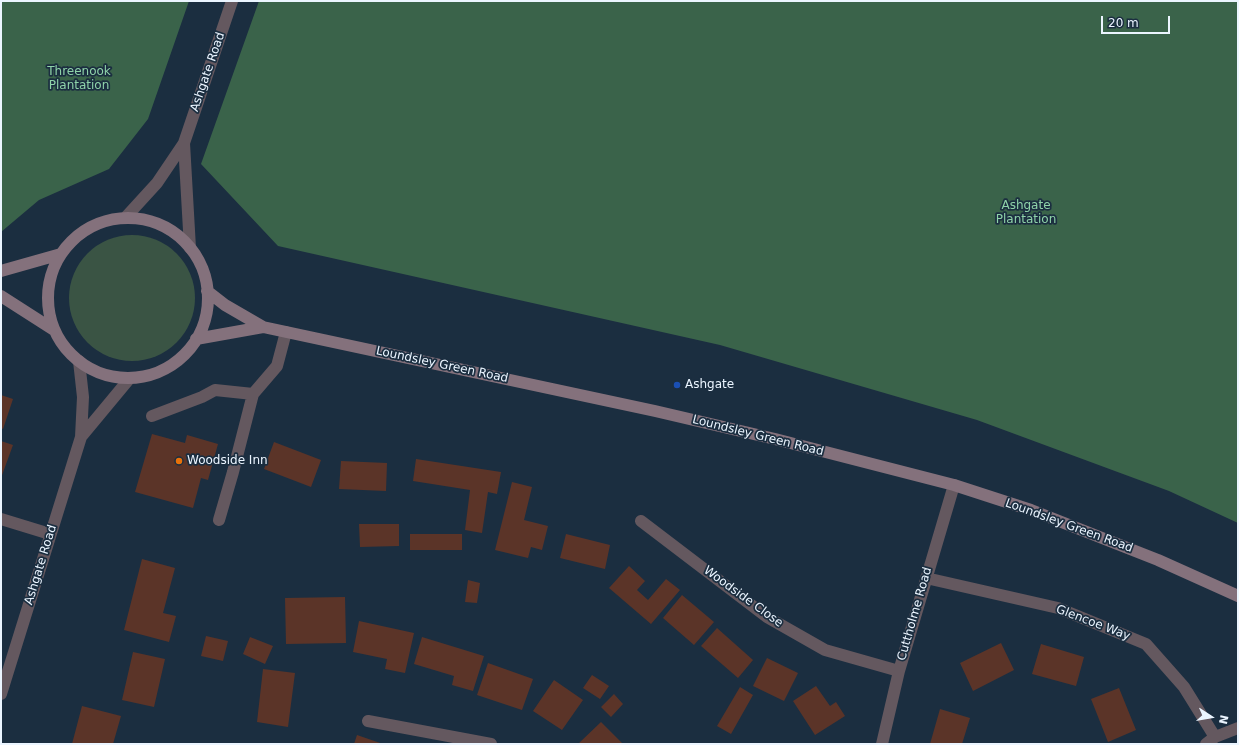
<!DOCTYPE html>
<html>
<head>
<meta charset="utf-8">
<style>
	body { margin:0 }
	#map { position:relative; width:1239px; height:745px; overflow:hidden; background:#1b2e40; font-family:"DejaVu Sans",sans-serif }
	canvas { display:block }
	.frame { position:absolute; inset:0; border:2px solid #ebf5ff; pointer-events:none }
	.north { position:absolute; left:1191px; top:697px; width:40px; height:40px; -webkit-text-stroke:3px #1b2e40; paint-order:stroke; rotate:102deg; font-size:11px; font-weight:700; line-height:16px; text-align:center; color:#ebf5ff }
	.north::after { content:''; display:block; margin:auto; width:14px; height:18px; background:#ebf5ff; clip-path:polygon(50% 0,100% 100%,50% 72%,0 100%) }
	.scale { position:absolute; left:1101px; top:16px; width:69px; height:18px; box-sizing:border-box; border:2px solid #ebf5ff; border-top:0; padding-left:5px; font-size:12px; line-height:14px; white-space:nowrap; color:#ebf5ff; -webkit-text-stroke:3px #1b2e40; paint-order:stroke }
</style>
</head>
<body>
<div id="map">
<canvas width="1239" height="745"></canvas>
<div class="frame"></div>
<div class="north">N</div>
<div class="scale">20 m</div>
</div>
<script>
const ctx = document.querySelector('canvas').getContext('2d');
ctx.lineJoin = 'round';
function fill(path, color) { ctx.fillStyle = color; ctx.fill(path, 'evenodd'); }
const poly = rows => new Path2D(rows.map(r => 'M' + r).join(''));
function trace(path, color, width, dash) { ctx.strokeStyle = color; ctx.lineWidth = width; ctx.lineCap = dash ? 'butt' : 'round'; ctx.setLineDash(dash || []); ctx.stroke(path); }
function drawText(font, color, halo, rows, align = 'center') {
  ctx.font = font + ' "DejaVu Sans",sans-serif'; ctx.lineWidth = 3.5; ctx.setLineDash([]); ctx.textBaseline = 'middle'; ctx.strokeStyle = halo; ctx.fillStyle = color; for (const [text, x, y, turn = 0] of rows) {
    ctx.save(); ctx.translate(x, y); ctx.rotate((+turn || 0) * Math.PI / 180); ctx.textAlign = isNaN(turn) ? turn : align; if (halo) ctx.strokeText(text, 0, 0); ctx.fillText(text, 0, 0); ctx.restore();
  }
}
const green = poly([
	'69 298a63 63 0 1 1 126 0a63 63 0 1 1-126 0Z'
]);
const forest = poly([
	[1,1,189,1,148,119,109,169,39,200,1,232],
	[259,1,1238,1,1238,523,1169,491,977,420,720,345,278,246,201,164]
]);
const building = poly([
	[1,395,13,399,3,429,1,428],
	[152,434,185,443,187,435,218,444,208,480,201,478,193,508,135,492],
	[1,441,13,445,1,478],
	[274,442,321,460,311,487,264,469],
	[416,459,501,472,497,494,488,492,482,533,465,530,470,490,413,481],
	[341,461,387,463,386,491,339,489],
	[512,482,532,487,524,520,548,526,542,550,531,547,528,558,495,550],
	[359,524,399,524,399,546,360,547],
	[410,534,462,534,462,550,410,550],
	[566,534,610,545,605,569,560,558],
	[142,559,175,568,163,613,176,616,169,642,124,630],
	[629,566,645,581,637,590,648,600,666,579,680,590,651,624,609,588],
	[468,580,480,583,477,603,465,602],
	[682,595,714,622,694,645,663,618],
	[345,597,346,643,286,644,285,598],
	[359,621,414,633,405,673,385,669,387,659,353,652],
	[717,628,753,660,738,678,701,646],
	[206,636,228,641,223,661,201,656],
	[250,637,273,646,265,664,243,654],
	[422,637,484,656,473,691,452,685,454,676,414,664],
	[1001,643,1014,670,973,691,960,663],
	[1041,644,1084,657,1076,686,1032,674],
	[133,652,165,659,154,707,122,700],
	[767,658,798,673,784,701,753,686],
	[488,663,533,679,522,710,477,695],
	[263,669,295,673,288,727,257,722],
	[592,675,609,686,600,699,583,688],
	[554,680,583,700,562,730,533,711],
	[816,686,830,706,836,702,845,716,815,735,793,701],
	[740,687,753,695,731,734,717,726],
	[1119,688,1136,730,1108,742,1091,699],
	[614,694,623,704,611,717,601,707],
	[82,706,121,716,113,744,72,744],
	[940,709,970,718,962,744,930,744],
	[601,722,623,744,578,744],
	[357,735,383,744,354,744]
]);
const service = poly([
	[253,394,277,366,286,332],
	[152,416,202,397,215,390,253,394,233,472,219,520]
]);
const minor = poly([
	[1,519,50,534],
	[641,521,767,617,825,650,899,671],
	[926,578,1058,608,1146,644,1184,687,1215,737],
	[368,721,491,744],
	[882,744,899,671,954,485],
	[1206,744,1215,737,1238,728]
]);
const tertiary = poly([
	[184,143,190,248],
	[125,218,157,183,184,143,232,1],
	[81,437,130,378],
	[1,694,81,437,83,397,79,361]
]);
const secondary = poly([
	'48 298a80 80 0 1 1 160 0a80 80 0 1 1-160 0Z',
	[1,271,61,254],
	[207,291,225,305,263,327,655,411,775,439,954,485,1031,510,1158,560,1238,596],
	[1,296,54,330],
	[196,339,263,327]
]);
const markers = [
	[677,385,4,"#1a4fb4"],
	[179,461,4,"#e8710a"]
];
const parkNames = [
	["Threenook",79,72],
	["Plantation",79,86],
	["Ashgate",1026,206],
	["Plantation",1026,220]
];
const streetNames = [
	["Ashgate Road",208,72,-71],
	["Loundsley Green Road",442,365,12],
	["Loundsley Green Road",758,436,14],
	["Loundsley Green Road",1069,526,20],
	["Ashgate Road",41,565,-73],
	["Woodside Close",743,597,36],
	["Cuttholme Road",915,614,-74],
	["Glencoe Way",1093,623,21]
];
const poiNames = [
	["Ashgate",685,385],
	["Woodside Inn",187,461]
];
fill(green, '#3a5444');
fill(forest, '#3a634a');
fill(building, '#5b3428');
trace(service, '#64585f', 12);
trace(minor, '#64585f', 12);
trace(tertiary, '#64585f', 12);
trace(secondary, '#84717c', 12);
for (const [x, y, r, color] of markers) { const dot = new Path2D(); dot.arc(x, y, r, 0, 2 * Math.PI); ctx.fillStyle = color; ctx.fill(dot); trace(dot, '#1b2e40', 1.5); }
drawText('12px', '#8fd3a9', '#1b2e40', parkNames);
drawText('12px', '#ebf5ff', '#1b2e40', streetNames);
drawText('12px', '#ebf5ff', '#1b2e40', poiNames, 'left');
</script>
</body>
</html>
